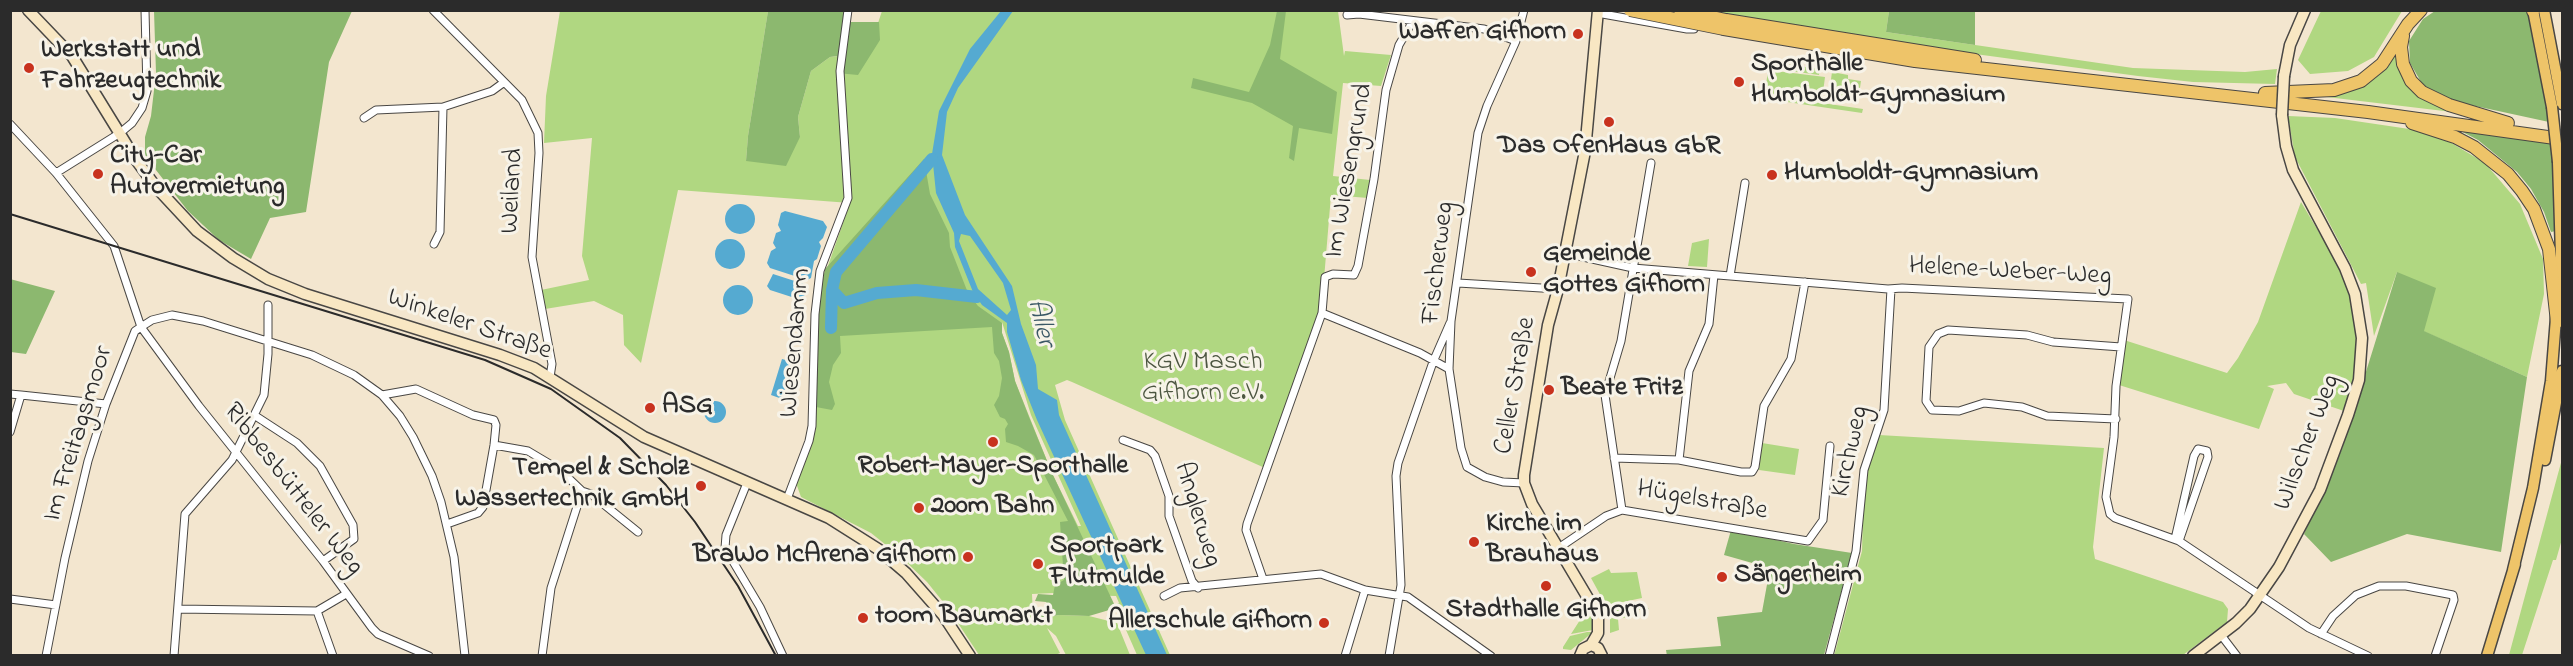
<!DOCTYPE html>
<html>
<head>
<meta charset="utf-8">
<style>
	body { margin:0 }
	#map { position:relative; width:2573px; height:666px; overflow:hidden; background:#f3e6cf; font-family:"Indie Flower",sans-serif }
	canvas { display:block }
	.frame { position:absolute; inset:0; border:12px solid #2b2b2b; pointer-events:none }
</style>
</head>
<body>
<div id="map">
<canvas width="2573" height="666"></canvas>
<div class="frame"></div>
</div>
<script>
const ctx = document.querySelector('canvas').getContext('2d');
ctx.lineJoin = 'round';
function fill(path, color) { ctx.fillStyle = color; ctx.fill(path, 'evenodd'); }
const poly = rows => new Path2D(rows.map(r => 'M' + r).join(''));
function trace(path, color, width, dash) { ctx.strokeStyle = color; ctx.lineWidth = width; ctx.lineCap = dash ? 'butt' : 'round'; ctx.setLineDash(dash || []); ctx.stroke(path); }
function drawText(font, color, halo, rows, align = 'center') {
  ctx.font = font + ' "Indie Flower",sans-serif'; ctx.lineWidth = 6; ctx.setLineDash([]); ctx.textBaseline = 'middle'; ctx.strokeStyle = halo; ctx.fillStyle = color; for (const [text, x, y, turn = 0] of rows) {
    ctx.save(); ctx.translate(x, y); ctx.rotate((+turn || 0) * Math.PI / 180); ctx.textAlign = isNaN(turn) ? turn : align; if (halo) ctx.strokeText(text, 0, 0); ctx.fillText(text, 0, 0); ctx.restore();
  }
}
const green = poly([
	[1711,10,1889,11,1886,32,2133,68,2245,72,2277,69,2275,84,2193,82,2138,76,1901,44,1710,13],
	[560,11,768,11,748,136,746,161,800,137,798,117,811,71,830,57,838,56,878,23,882,11,1338,11,1344,56,1345,51,1391,55,1381,86,1343,83,1333,176,1370,180,1368,198,1331,195,1321,315,1265,468,1072,382,1067,380,1055,385,1065,420,1170,655,1137,655,1115,605,1119,603,1116,596,1077,595,1076,592,1032,594,1033,617,1036,620,1059,615,1089,616,1117,623,1130,655,1066,655,1056,636,1047,628,1060,653,1055,655,979,655,948,608,927,582,901,557,871,533,801,497,796,483,816,429,816,336,819,334,823,280,850,203,678,190,641,363,624,345,623,315,594,301,545,309,541,290,589,280,582,256,592,138,544,143,546,96],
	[1002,322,1031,415,1081,526,1078,526,1052,473,1015,381,1009,352,1002,333],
	[2321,11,2321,10,2402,11,2374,57,2348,71,2310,74,2298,60],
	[2398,41,2405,78,2469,114,2310,95,2346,91],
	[1770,62,1820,69,1819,75,1769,68],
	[1768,70,1825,77,1822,100,1765,93],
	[1832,72,1848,75,1848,79,1861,81,1858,101,1829,94],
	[1761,94,1863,109,1862,113,1760,98],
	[2288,116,2335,118,2416,130,2443,138,2485,163,2520,204,2543,259,2544,294,2527,377,2423,331,2397,272,2374,336,2366,283,2361,284,2295,157],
	[2301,202,2342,271,2349,290,2358,331,2354,380,2344,411,2294,394,2286,383,2267,386,2274,389,2259,429,2119,385,2124,340,2227,373,2238,358,2258,322],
	[1709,239,1707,267,1688,266,1692,243],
	[1879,435,2104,448,2093,547,2095,559,2223,602,2228,609,2227,622,2183,655,1834,656,1862,551,1864,478],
	[1762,443,1799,449,1795,475,1759,470],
	[2562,459,2562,539,2556,560,2553,560,2522,655,2509,655],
	[1609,569,1611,573,1637,572,1642,598,1623,602,1608,609,1591,578],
	[1584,599,1591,612,1593,630,1571,634,1580,620],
	[1645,605,1649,609,1628,611,1628,617,1618,619,1619,630,1610,633,1610,615,1615,611,1624,607],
	[1587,632,1593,632,1571,650,1563,649,1563,647,1570,636]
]);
const forest = poly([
	[154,11,352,11,329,62,306,212,270,218,251,259,219,240,188,211,145,156,145,137,151,116,156,73],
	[768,11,846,11,849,22,879,22,880,40,858,75,837,73,837,56,830,57,811,71,798,117,800,137,786,166,746,161,748,136],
	[1277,11,1286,11,1280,59,1337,92,1332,134,1299,128,1294,161,1289,158,1293,126,1252,103,1191,88,1193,78,1249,92,1270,45],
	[1889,11,1975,11,1975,45,1886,32],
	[2435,11,2528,11,2542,74,2549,122,2452,101,2424,87,2410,63,2409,41,2423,19],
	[2453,127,2551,143,2556,231,2551,232,2544,212,2531,189,2517,172,2478,140],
	[924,159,930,194,949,233,950,247,968,293,978,306,1002,323,1002,333,1009,352,1015,381,1029,417,1052,473,1116,608,1089,616,1059,615,1035,620,1035,617,1050,606,1046,602,1035,601,1038,594,1053,595,1055,585,1064,580,1060,522,1068,521,1034,455,1018,446,1006,442,1005,429,1008,424,1005,419,1000,417,994,405,999,396,1002,378,999,361,994,353,992,327,840,336,841,353,833,365,829,382,835,404,832,410,816,407,816,315,825,269],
	[2397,272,2436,288,2424,331,2527,377,2501,552,2407,534,2331,562,2304,534,2342,449],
	[10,279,55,291,26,354,11,352],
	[1731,530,1794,544,1852,553,1824,655,1667,656,1666,650,1721,646,1717,617,1762,612,1770,568,1724,555]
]);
const water = poly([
	[1001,11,1013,11,958,88,947,112,942,155,965,215,1012,286,1021,324,1036,365,1038,389,1057,400,1059,415,1167,655,1146,655,1037,420,1021,380,1007,332,1007,323,982,305,973,292,955,247,954,233,936,193,932,154,939,111,970,49],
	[961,234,970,236,1003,283,1011,310,1007,315,978,289,959,241],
	'725 219a15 15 0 1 1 30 0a15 15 0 1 1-30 0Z',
	[785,211,823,221,827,227,823,238,819,242,821,246,817,259,814,261,811,278,807,280,770,268,767,263,771,251,776,248,773,243,776,233,781,231,778,225,781,213],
	'715 254a15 15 0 1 1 30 0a15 15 0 1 1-30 0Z',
	[773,274,804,284,806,288,804,297,801,300,770,290,767,286],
	'723 300a15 15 0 1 1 30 0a15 15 0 1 1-30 0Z',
	[782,359,796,363,785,400,771,395],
	'704 412a11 11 0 1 1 22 0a11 11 0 1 1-22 0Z'
]);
const river = poly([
	[832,290,844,303,877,293,916,290,977,297],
	[831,328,832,290,836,272,932,159]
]);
const street = poly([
	[433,10,522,100,538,133,539,153,532,257,552,364,550,377],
	[1524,10,1516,41,1487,106,1478,133,1451,321,1449,369,1461,448,1467,467,1485,477,1503,482,1524,483],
	[1597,13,1687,29,1694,29,1696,22],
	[1347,15,1359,14,1484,29,1516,41],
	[364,118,376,110,443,107,492,91,503,83],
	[10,124,56,173,114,246,141,327,135,331,106,404,88,461,65,558,46,656],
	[56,173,120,133,132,123,142,108,147,91,145,10],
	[434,244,440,232,443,107],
	[1565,253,1633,268,1888,289,1902,288,2128,299,2116,386,2114,437,2106,497,2110,514,2115,518,2179,541,2309,628,2368,656],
	[1730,276,1745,183],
	[1458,283,1558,289],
	[1322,313,1420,353,1449,369],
	[10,394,21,395],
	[382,395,416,389,473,415,494,420,496,425,494,445,483,507,478,513,447,524],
	[254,415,297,443,320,466,353,525,354,539,323,561],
	[2116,419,2047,416,2022,407,1984,403,1959,411,1932,410,1926,401,1929,347,1938,334,1948,330,2027,335,2053,342,2121,347],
	[10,432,21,395,106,404],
	[1123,440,1150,450,1155,456,1169,496,1169,516,1192,581,1198,588],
	[494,445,528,451,560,470,582,491,591,494,638,532],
	[1614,458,1679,460,1741,472,1752,472,1755,467,1764,406,1791,359,1805,282],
	[1679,460,1689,371,1709,324,1714,275],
	[747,483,726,535,725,548,760,607,783,656],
	[787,499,809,441,812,426,815,314,820,271,848,198,840,71,848,10],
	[1622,510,1605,395,1621,341,1651,163],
	[2175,539,2194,456,2198,449,2207,451,2208,457,2179,541],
	[1560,547,1606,516,1622,510,1808,541,1823,520,1830,446],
	[1263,579,1246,530,1247,524,1322,313,1325,277,1333,274,1354,275,1358,266,1374,179,1386,90,1399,45,1413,21],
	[1164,596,1180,588,1321,574,1365,590,1408,597,1491,656],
	[10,599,56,605],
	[178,609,317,611],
	[2321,634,2333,616,2356,595,2379,586,2406,586,2453,595,2454,600,2435,656],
	[2221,635,2237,656],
	[174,656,185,514,232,460,264,395,268,354,268,305],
	[333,656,317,611,346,594],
	[429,656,378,634,372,628,323,561,199,406,141,327,152,320,172,315,203,321,312,355,354,375,382,395,400,416,413,437,432,476,441,502,454,557,465,656],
	[542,656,551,588,582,491],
	[1345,656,1365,590],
	[1389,656,1401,585,1396,476,1398,463,1433,362,1450,323],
	[1829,656,1856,551,1864,470,1884,410,1891,289]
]);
const secondary = poly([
	[28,10,72,56,136,160,156,187,197,231,233,258,268,279,305,294,500,355,534,368,644,437,829,518,878,549,906,573,943,615,970,656],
	[2284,76,2290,45,2305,10],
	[1591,645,1598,633,1598,615,1532,504,1524,483,1524,475,1548,325,1558,289,1585,151,1598,10],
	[1580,656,1583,649,1591,645,1598,648,1602,656],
	[2193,656,2236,623,2250,609,2279,567,2320,490,2348,415,2359,380,2362,338,2355,294,2345,268,2293,170,2286,146,2282,115]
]);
const primary = poly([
	[2533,10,2552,107],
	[2544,10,2562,104],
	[2545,460,2562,371],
	[2513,570,2533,488,2551,381,2561,255,2558,162],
	[2487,656,2515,564]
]);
const highway = poly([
	[2533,10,2533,11],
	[1726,20,1975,60],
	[1724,29,1915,61,2368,112,2562,139],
	[2403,36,2401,47,2403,64,2411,81,2422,92,2449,105,2508,123],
	[2265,93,2334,90,2361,81,2382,64,2408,24,2421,10],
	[2412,123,2455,137,2474,147,2508,174,2522,191,2534,209,2549,249,2557,322]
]);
const rail = poly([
	[10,214,485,360,551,389,620,438,666,485,695,522,738,586,776,656]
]);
const secondaryBridge = poly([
	[2282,115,2284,76]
]);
const primaryBridge = poly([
	[2552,107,2558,162]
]);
const highwayBridge = poly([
	[1630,10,1724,29],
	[1680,10,1726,20]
]);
const markers = [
	[1578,34,6,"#c8321e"],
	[29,68,6,"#c8321e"],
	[1739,82,6,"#c8321e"],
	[1609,122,6,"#c8321e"],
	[98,174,6,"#c8321e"],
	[1772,175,6,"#c8321e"],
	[1531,272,6,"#c8321e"],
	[1549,390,6,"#c8321e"],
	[650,408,6,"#c8321e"],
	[993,442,6,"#c8321e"],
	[701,486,6,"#c8321e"],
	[919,508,6,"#c8321e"],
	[1474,542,6,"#c8321e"],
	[968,557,6,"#c8321e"],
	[1038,564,6,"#c8321e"],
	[1722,577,6,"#c8321e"],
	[1546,586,6,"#c8321e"],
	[863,618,6,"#c8321e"],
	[1324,623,6,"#c8321e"]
];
const poiNames = [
	["Waffen Gifhorn",1566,34,"right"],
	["Werkstatt und",41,52],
	["Fahrzeugtechnik",41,83],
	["Sporthalle",1751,66],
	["Humboldt-Gymnasium",1751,97],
	["Das OfenHaus GbR",1609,148,"center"],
	["City-Car",110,158],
	["Autovermietung",110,189],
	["Humboldt-Gymnasium",1784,175],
	["Gemeinde",1543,256],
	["Gottes Gifhorn",1543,287],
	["Beate Fritz",1561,390],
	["ASG",662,408],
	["Robert-Mayer-Sporthalle",993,468,"center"],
	["Tempel & Scholz",689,470,"right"],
	["Wassertechnik GmbH",689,501,"right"],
	["200m Bahn",931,508],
	["Kirche im",1486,526],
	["Brauhaus",1486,557],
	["Sportpark",1050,548],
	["Flutmulde",1050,579],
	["BraWo McArena Gifhorn",956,557,"right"],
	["Sängerheim",1734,577],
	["Stadthalle Gifhorn",1546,612,"center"],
	["toom Baumarkt",875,618],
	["Allerschule Gifhorn",1312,623,"right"]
];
const streetNames = [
	["Im Wiesengrund",1351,171,-80],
	["Weiland",514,191,-87],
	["Fischerweg",1440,263,-83],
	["Helene-Weber-Weg",2010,273,3],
	["Winkeler Straße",469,326,19],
	["Wiesendamm",797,343,-85],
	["Celler Straße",1517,386,-80],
	["Im Freitagsmoor",80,434,-73],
	["Wilscher Weg",2309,443,-69],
	["Kirchweg",1852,452,-77],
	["Ribbesbütteler Weg",292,490,52],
	["Hügelstraße",1702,502,10],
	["Anglerweg",1196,515,73]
];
const parkNames = [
	["KGV Masch",1203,364],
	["Gifhorn e.V.",1203,395]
];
const waterNames = [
	["Aller",1039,323,77]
];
fill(green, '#b0d781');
fill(forest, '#8cb86f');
fill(water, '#55aad1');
trace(river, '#55aad1', 12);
trace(street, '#494744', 9);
trace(secondary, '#494744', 13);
trace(primary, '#494744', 13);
trace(highway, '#494744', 14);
trace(street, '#fff', 7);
trace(secondary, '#f8e7c3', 10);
trace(primary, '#eec469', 10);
trace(highway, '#eec469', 12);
trace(rail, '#2b2b2b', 2);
trace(secondaryBridge, '#494744', 13, []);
trace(primaryBridge, '#494744', 13, []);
trace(highwayBridge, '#494744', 14, []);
trace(secondaryBridge, '#f8e7c3', 10);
trace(primaryBridge, '#eec469', 10);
trace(highwayBridge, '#eec469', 12);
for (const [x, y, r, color] of markers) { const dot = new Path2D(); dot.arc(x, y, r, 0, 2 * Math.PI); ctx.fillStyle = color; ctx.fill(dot); trace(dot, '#f7f3e8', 2); }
drawText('bold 27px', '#2b2b2b', '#f7f3e8', poiNames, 'left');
drawText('27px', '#2b2b2b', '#f7f3e8', streetNames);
drawText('27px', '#4c5640', '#f7f3e8', parkNames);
drawText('italic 28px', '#3a5765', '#f7f3e8', waterNames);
</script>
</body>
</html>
